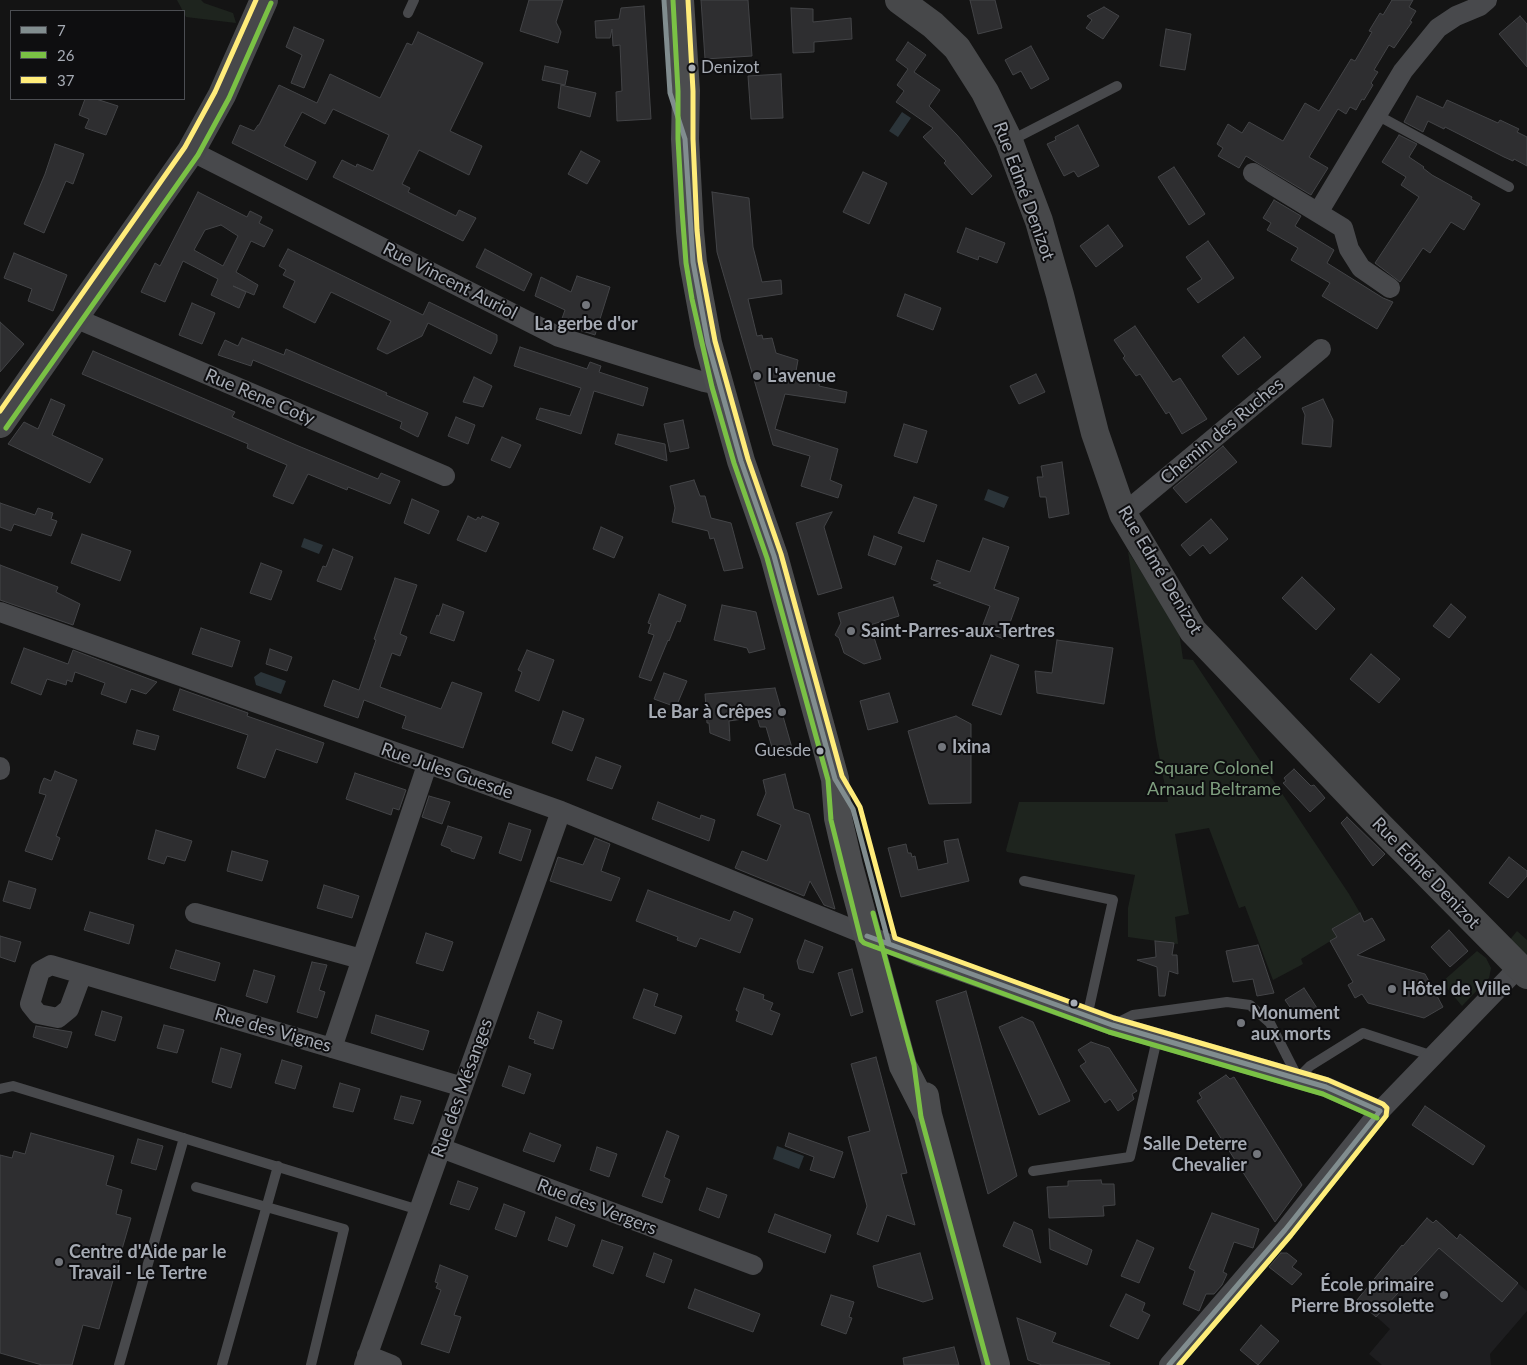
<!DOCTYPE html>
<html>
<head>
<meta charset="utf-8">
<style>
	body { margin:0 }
	#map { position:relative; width:1527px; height:1365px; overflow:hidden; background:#141414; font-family:Lato,sans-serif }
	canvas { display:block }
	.legend { position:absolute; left:10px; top:10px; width:175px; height:90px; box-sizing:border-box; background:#0e0e10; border:1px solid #4b4d52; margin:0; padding:6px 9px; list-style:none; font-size:15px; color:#a6abb4 }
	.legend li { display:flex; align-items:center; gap:10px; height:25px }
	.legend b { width:25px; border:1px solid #4b4d52 }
</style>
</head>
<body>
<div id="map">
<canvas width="1527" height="1365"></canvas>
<ul class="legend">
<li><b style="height:6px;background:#818d8f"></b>7</li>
<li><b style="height:6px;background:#7ac145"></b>26</li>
<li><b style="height:6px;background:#ffec7a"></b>37</li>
</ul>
</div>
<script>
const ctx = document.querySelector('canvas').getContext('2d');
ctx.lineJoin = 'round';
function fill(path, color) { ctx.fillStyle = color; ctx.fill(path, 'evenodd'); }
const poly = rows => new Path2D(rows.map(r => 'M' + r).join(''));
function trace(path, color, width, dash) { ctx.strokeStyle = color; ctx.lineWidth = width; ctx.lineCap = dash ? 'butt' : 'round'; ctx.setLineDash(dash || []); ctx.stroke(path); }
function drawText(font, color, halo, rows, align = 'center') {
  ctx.font = font + ' Lato,sans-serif'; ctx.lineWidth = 4; ctx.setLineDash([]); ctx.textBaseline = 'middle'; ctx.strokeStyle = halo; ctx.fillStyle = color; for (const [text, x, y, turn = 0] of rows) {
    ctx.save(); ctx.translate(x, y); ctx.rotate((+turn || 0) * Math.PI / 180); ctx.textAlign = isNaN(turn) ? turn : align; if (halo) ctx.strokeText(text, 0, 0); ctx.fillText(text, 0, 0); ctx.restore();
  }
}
const built = poly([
	[1427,1218,1433,1222,1436,1220,1455,1241,1460,1234,1527,1291,1527,1311,1490,1354,1491,1365,1382,1365,1369,1354,1390,1329,1370,1311,1368,1314,1360,1308,1362,1305,1357,1300,1402,1245,1403,1246]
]);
const green = poly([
	[177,0,201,0,204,3,233,13,236,23,186,17],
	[1128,551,1179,632,1183,659,1193,660,1349,894,1360,913,1332,929,1337,937,1301,959,1303,964,1273,980,1245,906,1239,908,1209,828,1175,834,1189,914,1175,917,1178,944,1128,937,1128,908,1135,875,1007,852,1006,850,1019,802,1168,802,1156,740],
	[1517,931,1527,940,1527,970,1504,947],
	[1477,951,1486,958,1491,968,1489,978,1462,1006,1442,982]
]);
const water = poly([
	[902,112,911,118,898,137,889,131],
	[988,489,1009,497,1004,508,984,500],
	[304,538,323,545,319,554,301,547],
	[261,672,286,681,281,694,256,685,254,677],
	[777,1146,804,1156,799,1169,773,1159]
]);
const building = poly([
	[529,0,563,0,556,22,561,32,558,43,520,31,529,0],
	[701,0,748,0,752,56,705,59,701,0],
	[970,0,995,0,1002,28,978,34,970,0],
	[1392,0,1413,0,1409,7,1416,11,1410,21,1412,22,1394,48,1389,45,1374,70,1378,72,1371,83,1373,85,1364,100,1362,99,1356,110,1350,107,1346,114,1338,109,1309,157,1328,168,1311,195,1246,156,1239,168,1218,156,1223,148,1217,144,1228,124,1242,133,1249,122,1283,141,1305,103,1319,111,1351,59,1355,61,1372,32,1369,31,1380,13,1383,15,1392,0],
	[644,6,651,119,617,121,616,92,622,91,620,45,613,46,612,29,610,38,596,38,595,21,619,19,621,8,644,6],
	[1104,7,1119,16,1103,39,1086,28,1092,20,1087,16,1104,7],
	[791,8,813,9,813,22,851,18,852,39,814,42,814,52,793,53,791,8],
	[1520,16,1527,24,1527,67,1499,34,1520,16],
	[294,27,324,40,304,88,291,83,302,55,286,47,294,27],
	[1166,29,1191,34,1185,70,1160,66,1166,29],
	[418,32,483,63,450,131,482,146,469,175,419,150,402,184,410,188,408,192,456,216,459,210,476,218,463,241,333,177,342,160,356,167,357,164,373,171,389,135,333,109,325,124,302,112,284,146,316,162,307,180,232,143,240,125,254,131,258,125,259,125,279,85,317,103,330,74,380,98,407,43,412,45,418,32],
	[908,42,926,55,914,72,940,90,929,106,957,135,992,176,972,195,944,163,946,161,923,137,933,128,896,102,904,91,897,85,908,69,896,60,908,42],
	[1031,46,1049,79,1031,89,1021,71,1013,75,1005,60,1031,46],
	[545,66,568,71,565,85,542,80,545,66],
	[781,74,783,118,751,119,748,76,781,74],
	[561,85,596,93,590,117,558,108,561,85],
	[1417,96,1443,108,1447,100,1498,123,1500,120,1519,129,1517,132,1527,137,1527,166,1514,159,1513,161,1504,157,1445,127,1444,129,1428,121,1423,132,1404,122,1417,96],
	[85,99,96,99,118,106,106,135,85,128,89,119,79,115,85,99],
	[1078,125,1099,166,1078,177,1074,171,1064,176,1047,144,1056,140,1055,137,1078,125],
	[1399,135,1417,144,1409,157,1424,167,1423,168,1432,175,1472,197,1471,199,1480,204,1464,230,1451,222,1430,253,1423,248,1400,282,1375,263,1419,197,1401,185,1406,177,1382,162,1399,135],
	[55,144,84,154,73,184,66,181,44,233,24,224,45,174,55,144],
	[581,151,600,161,587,184,568,174,581,151],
	[1174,167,1205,214,1189,225,1158,177,1174,167],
	[863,172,887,183,869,224,843,212,863,172],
	[198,192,247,217,250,211,262,217,259,223,273,230,264,247,251,241,236,272,258,285,254,295,233,286,246,292,239,308,211,295,218,279,183,261,165,302,141,292,155,263,160,266,198,192],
	[221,225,238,236,223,266,194,250,205,230,221,225],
	[712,192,749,198,753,247,762,282,781,280,782,294,748,299,757,336,762,335,763,339,772,338,776,353,798,360,796,371,820,378,819,386,847,392,845,403,785,394,775,429,838,449,830,480,842,485,838,498,801,486,810,456,773,445,717,252,712,192],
	[1274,200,1301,216,1295,226,1334,250,1327,263,1383,298,1393,302,1377,329,1322,296,1330,283,1291,260,1298,248,1267,230,1271,223,1263,218,1274,200],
	[1108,225,1123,246,1096,267,1080,246,1108,225],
	[966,228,1005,243,997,263,979,256,978,260,957,252,966,228],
	[1208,241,1234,278,1198,303,1187,289,1202,279,1186,257,1208,241],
	[288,249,423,315,429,302,497,335,497,341,491,354,428,323,422,336,387,354,377,349,391,321,331,292,315,323,283,307,295,281,283,275,286,270,279,266,288,249],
	[485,249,532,274,524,291,476,267,485,249],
	[14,253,67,275,53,311,28,301,32,289,4,278,14,253],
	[577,276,610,287,595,335,560,324,565,310,535,296,541,277,571,292,577,276],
	[905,294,941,308,933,330,897,316,905,294],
	[192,303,215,313,202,344,179,335,192,303],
	[0,322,24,344,0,372,0,322],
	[1135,326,1173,382,1180,378,1207,419,1182,434,1169,412,1166,414,1140,374,1136,376,1123,358,1125,356,1114,340,1135,326],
	[1244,337,1261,357,1238,375,1222,356,1244,337],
	[242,338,284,355,286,349,387,393,386,395,428,413,418,437,400,428,402,422,253,360,251,366,218,355,225,340,238,346,242,338],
	[520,347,587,369,590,362,601,366,599,372,648,388,643,406,594,391,581,434,536,419,540,408,570,416,581,388,514,366,520,347],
	[93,351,235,412,232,417,296,445,378,479,381,473,400,481,390,504,348,487,347,490,308,474,293,504,273,496,287,465,247,448,248,444,82,374,93,351],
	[1036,374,1045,392,1019,404,1010,386,1036,374],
	[474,377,492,386,483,407,463,402,474,377],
	[51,399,65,405,52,435,103,459,90,483,8,444,24,422,38,429,51,399],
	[1323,399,1333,420,1331,447,1302,444,1305,415,1302,408,1323,399],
	[456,417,475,425,468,444,448,436,456,417],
	[683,420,689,448,670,452,664,424,683,420],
	[904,424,927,431,917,463,894,456,904,424],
	[618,434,665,444,667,461,615,444,618,434],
	[502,437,521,445,510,468,491,460,502,437],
	[1223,446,1237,462,1186,503,1173,488,1223,446],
	[1062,462,1069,514,1049,518,1046,497,1040,497,1037,477,1043,477,1041,466,1062,462],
	[694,480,700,496,705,496,711,518,731,523,743,568,724,571,714,538,710,539,708,531,672,522,675,508,670,486,694,480],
	[914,497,937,505,924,542,898,533,914,497],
	[412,499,439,511,429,534,404,523,412,499],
	[0,503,35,515,38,508,53,513,51,519,57,521,51,536,14,524,11,531,0,527,0,503],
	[832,512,824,527,842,588,818,595,796,523,832,512],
	[468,516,476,520,478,517,481,519,482,516,499,523,486,552,457,540,468,516],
	[1211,519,1228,539,1210,554,1203,545,1190,556,1181,545,1211,519],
	[601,527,623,537,614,558,593,549,601,527],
	[82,534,131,551,120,581,71,563,82,534],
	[874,536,902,547,895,565,868,555,874,536],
	[983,538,1009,547,994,589,1019,598,1004,639,981,630,990,606,933,585,941,583,931,579,937,560,970,572,983,538],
	[333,549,353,557,341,590,317,581,323,566,326,567,333,549],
	[261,563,282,571,271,600,250,593,261,563],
	[0,565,58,587,56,592,80,604,73,625,0,600,0,565],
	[1302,577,1335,609,1316,630,1282,598,1302,577],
	[395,578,417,585,400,634,407,637,400,656,392,653,380,687,441,709,452,682,482,693,463,748,402,728,406,716,364,700,358,718,324,706,333,680,359,690,376,640,374,639,395,578],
	[659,594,686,605,680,622,677,621,669,641,668,640,651,681,639,677,654,635,648,633,651,624,648,623,659,594],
	[893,597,899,616,870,625,881,659,864,664,844,653,839,638,835,635,841,623,838,613,893,597],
	[443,604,464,612,454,641,430,633,437,615,439,616,443,604],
	[1451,604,1466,617,1449,638,1433,626,1451,604],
	[722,605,756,612,765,649,749,653,747,648,714,640,722,605],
	[201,628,240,641,232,667,192,654,201,628],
	[1057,640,1113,648,1104,704,1037,693,1035,671,1052,673,1057,640],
	[24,648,68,664,73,650,157,682,146,694,131,689,126,703,101,694,105,683,75,672,72,682,67,680,66,685,47,679,41,695,11,683,24,648],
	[270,649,292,657,287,671,266,664,270,649],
	[527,650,554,660,539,701,515,691,522,672,518,670,527,650],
	[1371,654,1400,679,1379,703,1350,679,1371,654],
	[991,655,1019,665,1001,715,972,705,991,655],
	[664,673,687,681,676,707,654,699,664,673],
	[775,688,794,755,783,757,774,754,766,727,760,727,757,717,729,721,730,741,710,733,709,723,707,723,705,694,775,688],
	[180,689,248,713,247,716,324,743,317,763,276,749,265,778,237,768,248,735,173,710,180,689],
	[889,693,898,722,868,730,860,701,889,693],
	[563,711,584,719,572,751,552,743,563,711],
	[956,716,971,724,971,803,929,804,908,731,956,716],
	[137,730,159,736,155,750,133,744,137,730],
	[596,757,621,766,612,789,587,780,596,757],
	[1294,769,1311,786,1314,785,1325,798,1310,812,1283,783,1286,781,1284,778,1294,769],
	[55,771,77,780,56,836,60,838,52,860,25,851,46,795,39,793,41,785,44,778,51,781,55,771],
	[355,773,406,790,399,810,393,808,391,815,346,799,355,773],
	[785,774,794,809,809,814,835,909,824,905,810,881,804,896,735,868,742,851,767,861,781,825,757,815,766,793,763,780,785,774],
	[429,796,450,802,442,824,422,817,429,796],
	[658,802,700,819,701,815,715,820,709,841,652,819,658,802],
	[1347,817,1385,854,1373,866,1341,823,1347,817],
	[509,823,531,830,521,861,499,853,509,823],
	[448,826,482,837,474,859,451,851,451,849,441,845,448,826],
	[156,830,192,841,185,861,167,856,164,864,148,859,156,830],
	[595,838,610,844,601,871,620,878,611,901,550,881,558,857,583,865,595,838],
	[958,839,969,881,901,897,888,848,906,844,908,853,911,853,912,857,915,856,918,870,948,863,944,841,958,839],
	[232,851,268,861,262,881,227,871,232,851],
	[1509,857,1527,871,1527,876,1508,898,1489,883,1509,857],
	[9,881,36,889,30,909,3,901,9,881],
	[324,885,359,896,352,918,317,908,324,885],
	[648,890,730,921,734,911,753,919,740,953,700,938,696,947,677,940,678,937,636,921,648,890],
	[90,912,134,925,129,944,84,930,90,912],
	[1360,913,1364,922,1372,918,1385,940,1357,955,1425,974,1443,1007,1424,1018,1368,1003,1362,994,1355,998,1348,985,1353,982,1330,941,1337,937,1332,929,1360,913],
	[1449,930,1468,951,1450,967,1431,947,1449,930],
	[426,933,453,942,443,971,416,963,426,933],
	[0,936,21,942,15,962,0,957,0,936],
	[805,940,823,947,813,973,799,969,797,961,805,940],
	[1155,941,1174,943,1172,955,1177,955,1178,974,1169,971,1165,996,1159,996,1157,967,1137,960,1156,957,1155,941],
	[1258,945,1274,993,1257,996,1253,979,1233,982,1226,951,1258,945],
	[176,950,220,963,215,981,170,968,176,950],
	[312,962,327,965,319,990,325,992,317,1018,297,1012,312,962],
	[852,969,863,1012,851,1016,838,973,852,969],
	[254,970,275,976,267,1003,246,996,254,970],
	[744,988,764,995,763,999,773,1003,770,1010,780,1014,772,1035,736,1021,739,1012,736,1010,744,988],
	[1304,988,1317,1008,1299,1020,1285,1000,1304,988],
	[644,989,658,994,654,1006,682,1016,675,1034,633,1018,644,989],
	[966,991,1017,1176,988,1194,936,1001,966,991],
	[102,1011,122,1017,115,1041,95,1035,102,1011],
	[538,1012,562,1021,553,1049,534,1043,535,1040,529,1038,538,1012],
	[376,1015,429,1031,423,1050,371,1033,376,1015],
	[1022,1017,1033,1022,1070,1101,1039,1115,999,1027,1022,1017],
	[164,1025,184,1030,177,1053,157,1048,164,1025],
	[36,1026,72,1032,67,1048,33,1037,36,1026],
	[1091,1042,1109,1048,1137,1091,1132,1094,1134,1099,1118,1111,1110,1099,1105,1103,1080,1066,1086,1062,1078,1050,1091,1042],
	[221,1048,241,1054,231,1088,212,1082,221,1048],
	[876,1057,907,1173,901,1174,915,1225,887,1215,878,1242,857,1234,867,1206,848,1137,870,1131,851,1064,876,1057],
	[282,1060,302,1066,295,1089,275,1083,282,1060],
	[509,1066,531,1074,524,1094,502,1086,509,1066],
	[1226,1075,1230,1079,1234,1077,1302,1185,1275,1222,1197,1101,1202,1098,1199,1093,1226,1075],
	[340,1083,360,1089,353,1112,333,1107,340,1083],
	[401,1096,421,1101,413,1124,394,1119,401,1096],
	[1425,1106,1485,1146,1473,1165,1412,1125,1425,1106],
	[667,1131,679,1136,664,1177,670,1180,662,1203,642,1196,667,1131],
	[31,1133,114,1156,106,1185,122,1190,116,1214,131,1218,99,1329,83,1325,72,1365,42,1365,0,1353,0,1155,12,1158,14,1151,25,1154,31,1133],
	[530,1133,561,1145,554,1162,523,1151,530,1133],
	[789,1133,843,1152,834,1178,810,1170,814,1157,785,1146,789,1133],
	[138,1139,163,1146,156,1170,131,1163,138,1139],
	[597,1147,617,1154,609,1177,590,1170,597,1147],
	[1101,1180,1102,1184,1114,1184,1115,1205,1103,1206,1104,1216,1049,1218,1047,1187,1068,1186,1068,1181,1101,1180],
	[458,1181,478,1188,469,1210,450,1204,458,1181],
	[707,1188,727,1195,719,1218,699,1210,707,1188],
	[504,1204,525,1212,516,1237,495,1229,504,1204],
	[1212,1213,1259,1229,1253,1248,1234,1242,1223,1272,1227,1274,1222,1285,1214,1294,1206,1294,1199,1311,1183,1304,1195,1271,1189,1268,1212,1213],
	[775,1214,831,1235,825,1253,768,1232,775,1214],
	[556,1217,575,1225,567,1247,548,1240,556,1217],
	[1427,1218,1433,1223,1436,1220,1457,1239,1460,1234,1518,1283,1502,1302,1439,1248,1376,1317,1357,1300,1402,1245,1403,1246,1427,1218],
	[1014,1222,1032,1230,1041,1263,1003,1246,1014,1222],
	[1049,1229,1092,1250,1087,1265,1050,1249,1049,1229],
	[602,1240,623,1247,613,1274,593,1266,602,1240],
	[1137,1240,1154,1248,1139,1283,1121,1276,1137,1240],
	[654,1253,672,1260,664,1283,646,1276,654,1253],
	[920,1253,933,1299,923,1302,878,1287,873,1266,920,1253],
	[1281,1253,1287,1253,1297,1261,1292,1267,1302,1274,1292,1285,1269,1267,1281,1253],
	[440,1265,468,1276,454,1315,461,1317,449,1353,421,1344,441,1290,436,1288,438,1283,435,1282,440,1265],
	[695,1289,760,1314,753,1332,688,1308,695,1289],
	[1126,1294,1145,1303,1142,1311,1150,1315,1138,1339,1110,1326,1126,1294],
	[831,1295,854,1302,849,1317,852,1318,846,1334,821,1325,831,1295],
	[1017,1318,1056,1333,1052,1342,1110,1363,1109,1365,1042,1365,1028,1360,1017,1318],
	[1261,1325,1279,1341,1258,1365,1240,1350,1261,1325],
	[954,1347,959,1365,904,1365,903,1358,954,1347]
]);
const lane = poly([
	[408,13,414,0],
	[1377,115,1509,187],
	[1010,141,1117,86],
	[1024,881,1113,900,1087,1017],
	[1115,1024,1133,1015,1227,1002,1250,1005,1270,1023,1298,1078,1310,1066,1363,1033,1433,1056],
	[0,1089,13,1086,419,1210],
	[1033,1171,1130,1157,1157,1039],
	[196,1187,344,1229,311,1365],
	[119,1365,184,1138],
	[222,1365,278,1166]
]);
const street = poly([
	[191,151,559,337,704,382,719,385],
	[1253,173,1343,228,1349,249,1361,268,1390,288],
	[1319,211,1403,71,1438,28,1456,16,1480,6,1487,0],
	[75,318,445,476],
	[1123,514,1321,349],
	[0,612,561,811,916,955,1112,1025,1326,1087,1380,1111],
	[0,767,0,770],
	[195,913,361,959],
	[82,974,69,1009,58,1018,38,1014,30,1004,40,971,51,965,82,974,332,1048,463,1087],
	[332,1048,427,765],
	[441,1148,753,1265],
	[367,1355,392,1365],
	[364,1365,561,811],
	[1169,1365,1285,1230,1380,1111,1519,967]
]);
const secondary = poly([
	[899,0,933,25,957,48,985,92,1009,141,1039,221,1060,295,1095,433,1123,514,1193,631,1376,822,1527,975],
	[0,424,191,151,222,95,264,0]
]);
const primary = poly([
	[680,0,686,91,685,139,690,231,693,262,708,343,741,461,774,556,835,779,838,818,849,866,903,1066,928,1115],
	[925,1096,928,1115,996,1365]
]);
const bus1 = poly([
	[664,0,670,93,685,139,693,262,708,343,741,461,774,556,835,779,853,809,889,944],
	[867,936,1112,1025,1326,1087,1380,1111],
	[1169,1365,1285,1230,1380,1111]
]);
const bus2 = poly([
	[673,0,678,91,678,139,682,210,686,263,692,299,712,387,734,463,767,558,828,780,831,820,861,940,864,943,1109,1032,1323,1094,1377,1118],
	[6,428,198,155,229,98,271,3],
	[873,913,914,1065,921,1117,988,1365],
	[1179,1365,1291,1235,1386,1116]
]);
const bus3 = poly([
	[688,0,693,91,693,139,697,230,700,261,715,341,748,459,781,554,842,776,860,807,895,938,1114,1018,1328,1080,1383,1104,1387,1108,1386,1116,1291,1235,1179,1365],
	[0,411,185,147,215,92,256,0]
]);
const markers = [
	[692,68,4.5,"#a6abb4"],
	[586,305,5,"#73767c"],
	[757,376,5,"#73767c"],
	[851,631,5,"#73767c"],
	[782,712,5,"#73767c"],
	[942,747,5,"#73767c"],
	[820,751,4.5,"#a6abb4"],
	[1392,989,5,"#73767c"],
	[1074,1003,4.5,"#a6abb4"],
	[1241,1023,5,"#73767c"],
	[1257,1154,5,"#73767c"],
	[59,1262,5,"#73767c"],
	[1444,1295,5,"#73767c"]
];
const busNames = [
	["Denizot",701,68],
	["Guesde",811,751,"right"]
];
const streetNames = [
	["Rue Edmé Denizot",1024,191,70],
	["Rue Vincent Auriol",450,281,27],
	["Rue Rene Coty",260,397,23],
	["Chemin des Ruches",1222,431,-40],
	["Rue Edmé Denizot",1160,570,59],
	["Rue Jules Guesde",447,771,19],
	["Rue Edmé Denizot",1426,873,46],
	["Rue des Vignes",273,1030,16],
	["Rue des Mésanges",462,1088,-70],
	["Rue des Vergers",597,1207,21]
];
const poiNames = [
	["La gerbe d'or",586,324,"center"],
	["L'avenue",767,376],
	["Saint-Parres-aux-Tertres",861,631],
	["Le Bar à Crêpes",772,712,"right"],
	["Ixina",952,747],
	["Hôtel de Ville",1402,989],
	["Monument",1251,1013],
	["aux morts",1251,1034],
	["Salle Deterre",1247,1144,"right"],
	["Chevalier",1247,1165,"right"],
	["Centre d'Aide par le",69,1252],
	["Travail - Le Tertre",69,1273],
	["École primaire",1434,1285,"right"],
	["Pierre Brossolette",1434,1306,"right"]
];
const parkNames = [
	["Square Colonel",1214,768],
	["Arnaud Beltrame",1214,789]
];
fill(built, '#1e1e20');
fill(green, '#1e241e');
fill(water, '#2b3439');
fill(building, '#2e2e30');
trace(building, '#434447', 1);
trace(lane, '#48494c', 10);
trace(street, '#48494c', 20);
trace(secondary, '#47484a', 28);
trace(primary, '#4b4c4e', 28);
trace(bus1, '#818d8f', 5);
trace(bus2, '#7ac145', 5);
trace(bus3, '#ffec7a', 5);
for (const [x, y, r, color] of markers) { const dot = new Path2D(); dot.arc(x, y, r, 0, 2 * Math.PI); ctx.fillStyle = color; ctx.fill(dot); trace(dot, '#0e0e10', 2); }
drawText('17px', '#a6abb4', '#0e0e10', busNames, 'left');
drawText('18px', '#a6abb4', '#0e0e10', streetNames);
drawText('bold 18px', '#a6abb4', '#0e0e10', poiNames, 'left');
drawText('18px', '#7e9e7e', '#0e0e10', parkNames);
</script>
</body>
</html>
